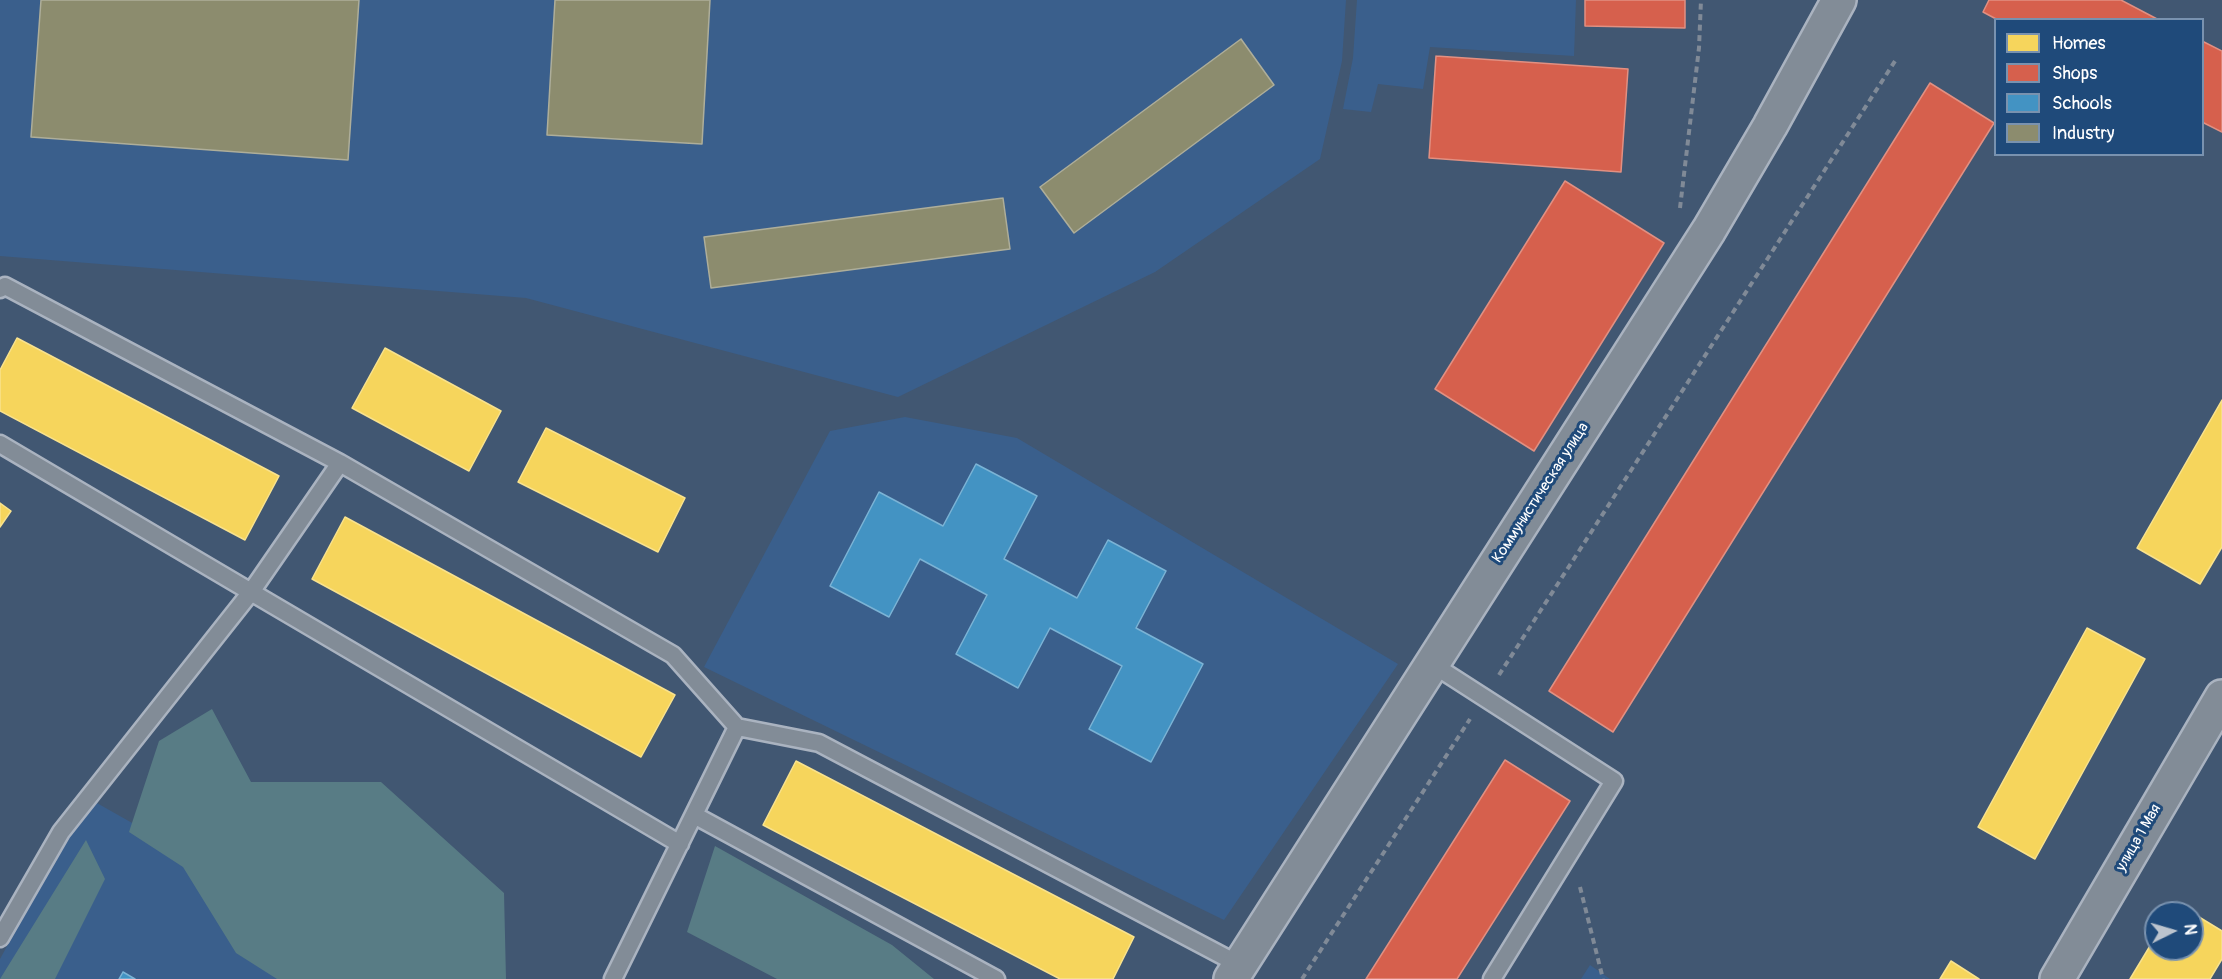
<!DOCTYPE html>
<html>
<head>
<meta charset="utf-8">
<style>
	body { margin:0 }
	#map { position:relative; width:2222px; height:979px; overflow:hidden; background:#415772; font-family:Pangolin,sans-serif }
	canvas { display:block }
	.legend { position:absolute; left:1994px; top:18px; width:210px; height:138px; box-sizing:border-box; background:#1f4a7a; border:2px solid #7992af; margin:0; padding:8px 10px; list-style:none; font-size:18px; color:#fff }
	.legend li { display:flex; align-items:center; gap:12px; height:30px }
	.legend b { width:30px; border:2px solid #7992af }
	.north { position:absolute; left:2144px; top:901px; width:60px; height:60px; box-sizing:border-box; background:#1f4a7a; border:2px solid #7992af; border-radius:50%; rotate:85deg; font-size:16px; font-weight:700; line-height:24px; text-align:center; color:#fff }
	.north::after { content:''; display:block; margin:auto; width:21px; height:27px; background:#bcc4ce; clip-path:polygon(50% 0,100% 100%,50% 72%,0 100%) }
</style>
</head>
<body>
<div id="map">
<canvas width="2222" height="979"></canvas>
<ul class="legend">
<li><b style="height:16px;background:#f6d55c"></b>Homes</li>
<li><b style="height:16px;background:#d6604d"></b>Shops</li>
<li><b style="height:16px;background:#4393c3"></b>Schools</li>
<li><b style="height:16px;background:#8c8c6e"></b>Industry</li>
</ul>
<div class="north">N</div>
</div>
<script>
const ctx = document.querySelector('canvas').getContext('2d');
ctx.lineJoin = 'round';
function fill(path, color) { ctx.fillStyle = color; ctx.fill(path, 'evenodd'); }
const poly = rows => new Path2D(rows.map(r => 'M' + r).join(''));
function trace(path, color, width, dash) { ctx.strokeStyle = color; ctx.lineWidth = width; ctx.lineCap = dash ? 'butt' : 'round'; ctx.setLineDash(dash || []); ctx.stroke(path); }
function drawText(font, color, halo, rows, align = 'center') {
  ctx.font = font + ' Pangolin,sans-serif'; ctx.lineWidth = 6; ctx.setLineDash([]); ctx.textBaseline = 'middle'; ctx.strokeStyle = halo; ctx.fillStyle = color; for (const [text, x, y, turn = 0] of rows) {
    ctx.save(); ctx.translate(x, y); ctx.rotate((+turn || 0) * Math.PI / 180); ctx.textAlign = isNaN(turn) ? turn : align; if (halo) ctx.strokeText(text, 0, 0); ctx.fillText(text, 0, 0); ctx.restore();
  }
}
const built = poly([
	[0,0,1346,0,1342,61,1320,159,1155,272,898,397,526,298,0,256],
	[1357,0,1576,0,1574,56,1430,47,1423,89,1378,84,1371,112,1343,109,1353,58],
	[905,417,1017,438,1398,664,1224,920,704,667,830,431],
	[88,798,408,979,0,979,0,959],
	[1590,965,1610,979,1581,979]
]);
const green = poly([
	[212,709,251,782,381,782,504,893,506,979,277,979,236,953,183,867,129,832,159,741],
	[86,840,105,879,55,979,0,979],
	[715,846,892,945,934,979,777,979,687,932]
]);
const homes = poly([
	[17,338,279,476,245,540,0,411,0,370,17,338],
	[385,348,501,411,469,471,352,408,385,348],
	[2222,400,2222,547,2200,584,2137,548,2222,400],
	[546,428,685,498,658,552,518,482,546,428],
	[0,503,11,511,0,527,0,503],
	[345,517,675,695,641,757,312,579,345,517],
	[2087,628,2145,659,2035,859,1978,827,2087,628],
	[796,761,1134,937,1113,979,1060,979,763,825,796,761],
	[2176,903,2222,931,2222,959,2210,979,2130,979,2156,936,2156,949,2192,949,2192,913,2170,913,2176,903],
	[1951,961,1979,979,1940,979,1951,961]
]);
const shops = poly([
	[1585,0,1685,0,1685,28,1585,26,1585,0],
	[1989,0,2121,0,2159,20,1998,20,1983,12,1989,0],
	[2202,41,2222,51,2222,132,2202,122,2202,41],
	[1436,56,1628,69,1621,172,1429,158,1436,56],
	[1930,83,1994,123,1613,732,1549,691,1930,83],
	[1565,181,1664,243,1534,451,1435,389,1565,181],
	[1505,760,1570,801,1457,979,1366,979,1505,760]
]);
const schools = poly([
	[976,464,1037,496,1004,559,1077,598,1108,540,1166,571,1136,628,1203,664,1151,762,1089,729,1122,666,1050,628,1018,688,956,654,987,595,920,559,889,617,830,586,879,492,943,526,976,464],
	[123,972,135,979,119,979,123,972]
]);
const industry = poly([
	[41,0,359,0,348,160,31,137,41,0],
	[555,0,710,0,702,144,547,135,555,0],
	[1241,39,1274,85,1074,233,1040,187,1241,39],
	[1003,198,1010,249,711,288,704,237,1003,198]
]);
const path = poly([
	[1680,208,1699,48,1701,0],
	[1499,675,1897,58],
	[1580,887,1603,979],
	[1302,979,1470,719]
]);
const service = poly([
	[0,289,5,286,340,463],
	[0,444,251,592,61,832,0,938],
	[1432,664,1614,781,1492,979],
	[737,727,819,743,1240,965],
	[694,815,996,979],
	[613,979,737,727,673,655,340,463,251,592,680,844]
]);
const minor = poly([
	[2057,979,2222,697]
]);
const tertiary = poly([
	[1231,979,1709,230,1770,126,1839,0]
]);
const streetNames = [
	["Коммунистическая улица",1541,493,-57],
	["улица 1 Мая",2139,838,-60]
];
fill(built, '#3a5f8c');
fill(green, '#587c85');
fill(homes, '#f6d55c');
trace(homes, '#f9e28d', 1.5);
fill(shops, '#d6604d');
trace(shops, '#e29082', 1.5);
fill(schools, '#4393c3');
trace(schools, '#7bb3d5', 1.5);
fill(industry, '#8c8c6e');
trace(industry, '#aeae9a', 1.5);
trace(service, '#aab3c0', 21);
trace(minor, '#aab3c0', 38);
trace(tertiary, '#aab3c0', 38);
trace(path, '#808a97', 4, [6, 4.5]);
trace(service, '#828c97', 16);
trace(minor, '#828c97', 33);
trace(tertiary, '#828c97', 33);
drawText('15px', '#fff', '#1f4a7a', streetNames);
</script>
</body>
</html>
